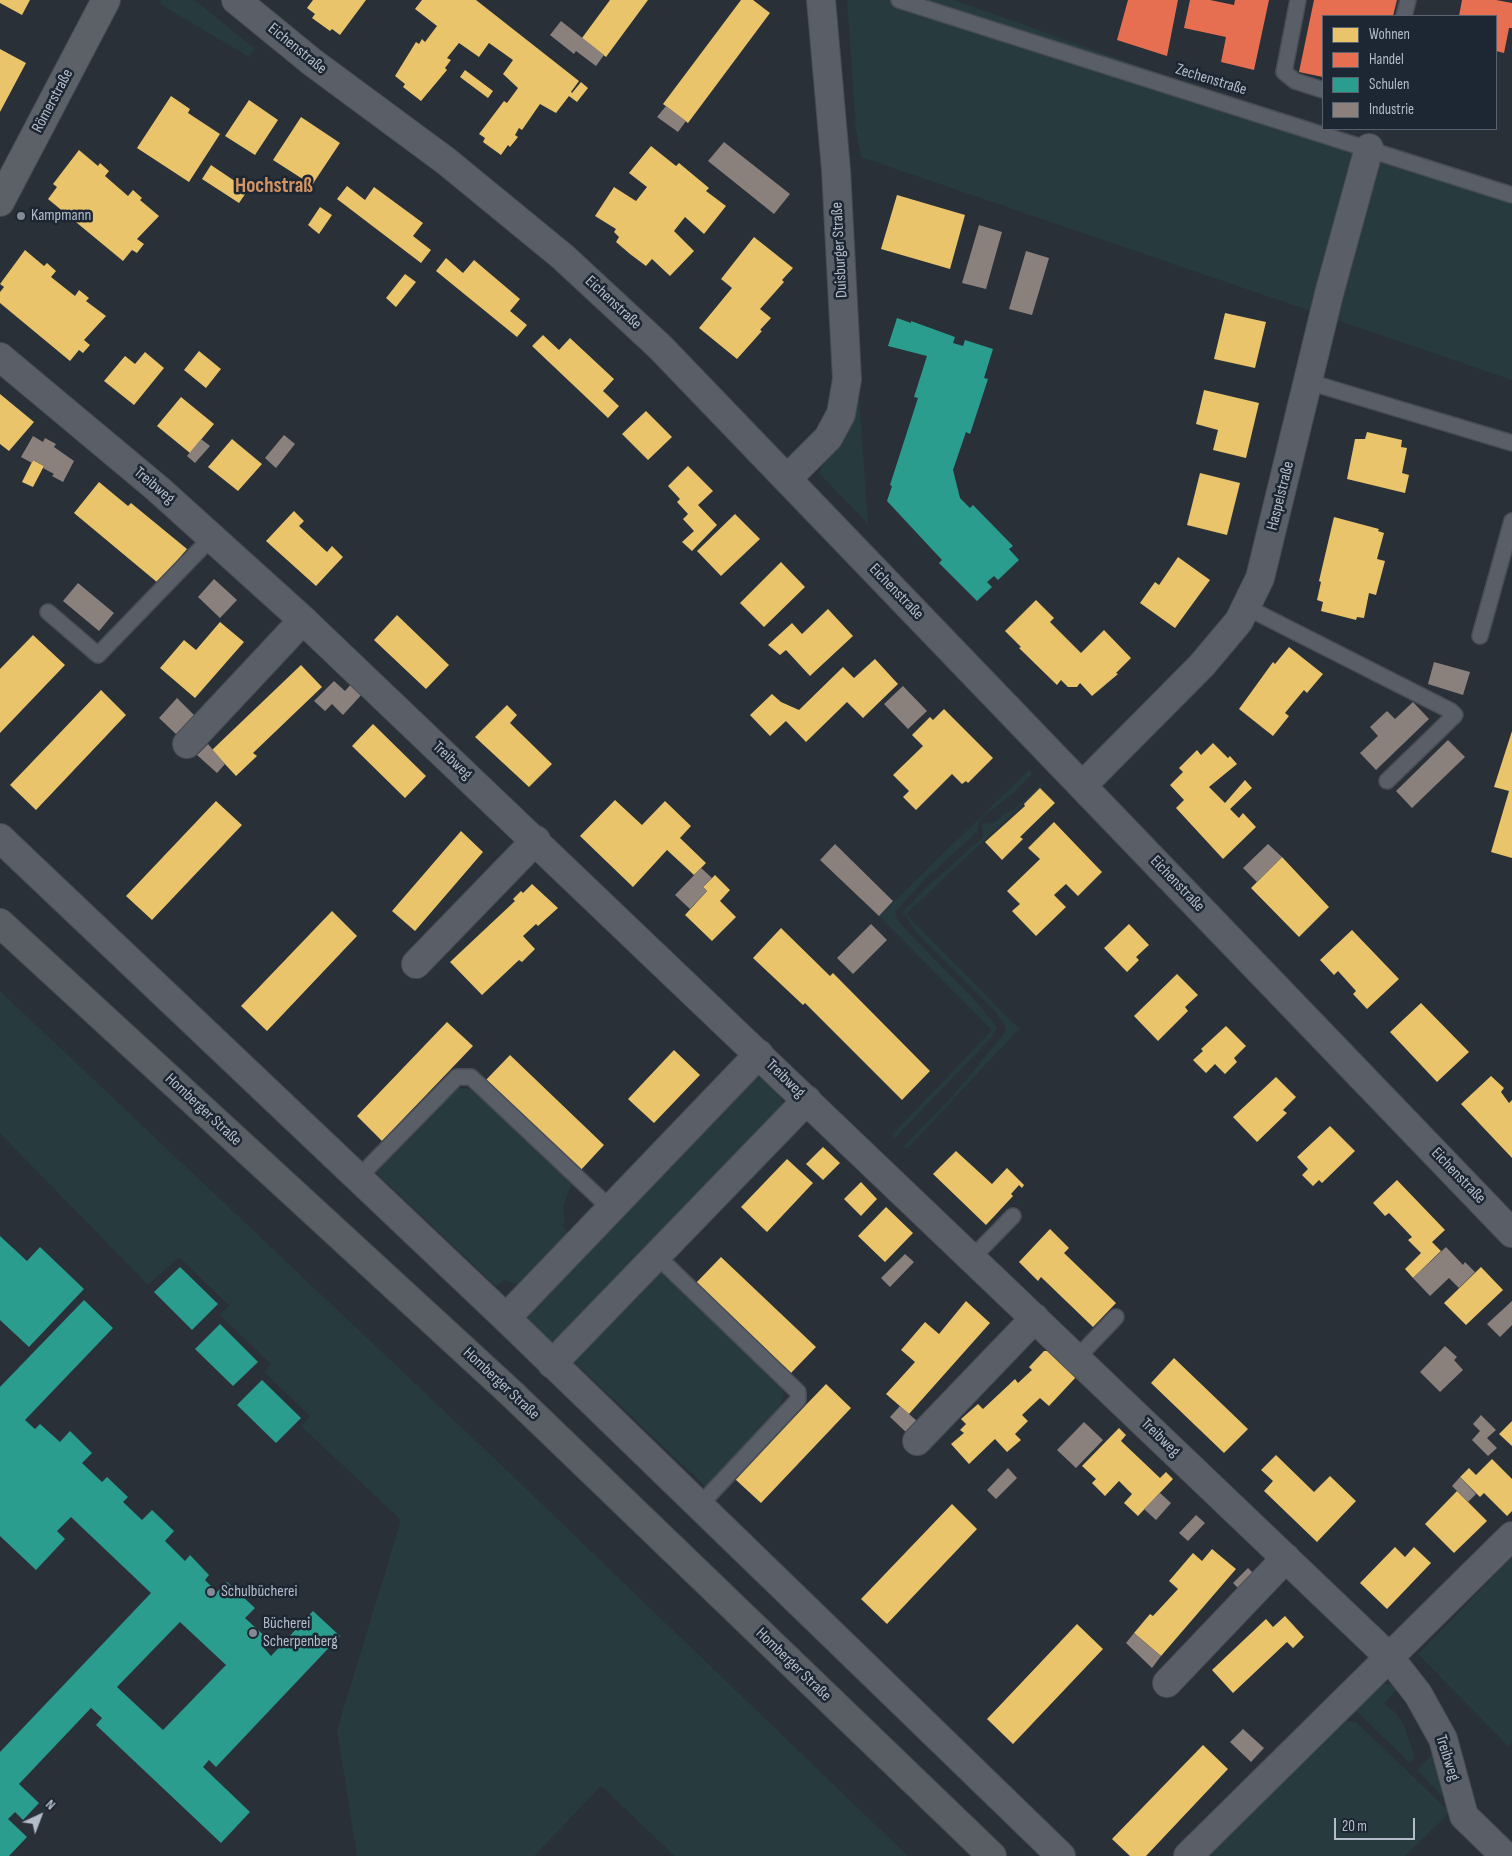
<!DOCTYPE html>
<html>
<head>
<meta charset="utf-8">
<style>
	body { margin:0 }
	#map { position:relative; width:1512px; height:1856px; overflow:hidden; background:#2a3038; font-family:"Sofia Sans Condensed",sans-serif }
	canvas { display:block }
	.legend { position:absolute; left:1322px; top:15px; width:175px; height:115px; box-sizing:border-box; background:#1d2633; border:1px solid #59626f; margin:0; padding:6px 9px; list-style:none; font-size:15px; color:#b4bcc9 }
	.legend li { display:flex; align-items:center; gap:10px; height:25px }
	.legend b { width:25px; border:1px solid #59626f }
	.north { position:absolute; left:15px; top:1791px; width:50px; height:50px; -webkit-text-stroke:4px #1d2633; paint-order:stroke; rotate:43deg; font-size:14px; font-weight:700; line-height:20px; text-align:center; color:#b4bcc9 }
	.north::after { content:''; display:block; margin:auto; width:18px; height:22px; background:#b4bcc9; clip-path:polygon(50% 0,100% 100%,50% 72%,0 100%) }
	.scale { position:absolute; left:1334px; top:1818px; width:81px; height:22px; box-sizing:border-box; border:2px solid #b4bcc9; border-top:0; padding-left:6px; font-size:15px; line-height:18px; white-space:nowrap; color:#b4bcc9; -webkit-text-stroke:4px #1d2633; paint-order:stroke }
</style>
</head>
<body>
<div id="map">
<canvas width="1512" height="1856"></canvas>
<ul class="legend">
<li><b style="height:14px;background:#e9c46a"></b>Wohnen</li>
<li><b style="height:14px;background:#e76f51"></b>Handel</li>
<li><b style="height:14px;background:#2a9d8f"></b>Schulen</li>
<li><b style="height:14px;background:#8a817c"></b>Industrie</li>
</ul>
<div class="north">N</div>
<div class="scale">20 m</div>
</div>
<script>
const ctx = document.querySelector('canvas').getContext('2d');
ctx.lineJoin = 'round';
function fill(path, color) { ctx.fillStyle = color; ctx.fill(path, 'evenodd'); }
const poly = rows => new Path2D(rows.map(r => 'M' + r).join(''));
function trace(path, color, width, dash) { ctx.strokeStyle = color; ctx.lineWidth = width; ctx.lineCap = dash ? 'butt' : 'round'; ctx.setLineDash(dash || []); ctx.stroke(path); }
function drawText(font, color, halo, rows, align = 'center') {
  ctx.font = font + ' "Sofia Sans Condensed",sans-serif'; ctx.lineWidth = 5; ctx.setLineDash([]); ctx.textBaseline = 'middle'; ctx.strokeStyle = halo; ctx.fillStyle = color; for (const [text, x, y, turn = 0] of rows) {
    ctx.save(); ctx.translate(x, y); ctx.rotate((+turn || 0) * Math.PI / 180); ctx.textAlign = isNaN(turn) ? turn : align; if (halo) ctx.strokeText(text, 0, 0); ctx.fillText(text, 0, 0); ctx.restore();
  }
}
const green = poly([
	[161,0,195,0,255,49,249,57,160,4],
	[847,0,954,0,1369,148,1512,193,1512,380,861,157,856,130],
	[858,383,868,524,819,473],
	[1030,769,1032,774,1011,795,980,819,977,832,924,880,895,912,897,919,906,930,974,999,997,1027,991,1038,895,1138,892,1135,992,1030,879,916],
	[1042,784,1044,784,906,914,1019,1029,907,1149,904,1146,953,1096,1006,1031,1004,1024,996,1012,917,933,903,912,928,886,983,837,982,824,995,822,1007,812,1011,812],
	[0,991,495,1459,908,1856,675,1856,601,1786,534,1856,357,1856,337,1730,401,1520,301,1426,310,1416,264,1372,271,1364,220,1315,229,1305,179,1257,148,1285,0,1133],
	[753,1077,763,1078,781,1095,782,1107,554,1344,526,1316],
	[462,1088,470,1089,480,1095,572,1182,563,1208,565,1222,562,1225,572,1238,519,1285,504,1280,496,1286,374,1171,455,1089],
	[660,1270,779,1382,784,1394,780,1407,706,1487,573,1361],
	[1512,1557,1512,1743,1509,1747,1418,1654],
	[1386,1684,1400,1686,1384,1704,1395,1712,1404,1725,1415,1758,1410,1763,1354,1709,1378,1686],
	[1342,1720,1356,1722,1450,1812,1405,1856,1203,1856],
	[1434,1753,1446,1800,1417,1770]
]);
const homes = poly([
	[0,0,30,0,22,15,0,3],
	[313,0,366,0,340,35,332,29,330,31,312,18,315,14,307,8],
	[422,0,476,0,579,81,571,92,572,93,581,82,588,88,577,102,569,96,556,113,540,104,522,130,519,128,515,135,518,137,510,147,508,145,501,155,483,142,485,138,479,134,504,101,507,103,518,88,503,74,513,60,489,43,479,57,459,43,447,58,451,60,445,68,447,70,421,101,403,87,405,84,395,76,416,42,419,44,422,39,425,42,437,26,415,9],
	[610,0,648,0,606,57,582,38],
	[741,0,753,0,770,13,688,123,663,104],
	[0,49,26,63,0,112],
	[465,70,493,91,488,98,460,77],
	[171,96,190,109,188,113,220,134,189,182,137,148],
	[249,100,278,120,255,155,225,136],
	[301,117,340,143,312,185,273,160],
	[651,146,676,166,679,163,709,188,706,191,726,206,704,234,685,217,674,231,694,251,670,276,652,259,646,266,630,254,616,242,619,237,614,232,616,229,595,216,614,187,636,201,647,187,629,173],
	[79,150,98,166,100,163,109,171,105,176,128,196,133,190,142,198,140,200,159,216,137,239,144,244,137,253,132,250,123,261,48,199,57,187,53,184],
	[211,165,248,190,239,203,202,179],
	[347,186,365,200,374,187,423,223,413,236,431,250,421,263,337,199],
	[897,195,965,215,950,269,881,249],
	[320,207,332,215,319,234,308,225],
	[754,237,793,268,782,280,784,282,760,309,771,318,760,330,762,331,737,359,699,328,732,288,721,279],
	[25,250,44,266,47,263,56,271,51,277,75,296,79,290,89,298,86,301,106,316,84,340,90,345,83,353,79,350,70,361,0,303,0,292,4,287,0,284],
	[446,258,463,273,474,260,520,299,510,311,527,325,517,337,436,271],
	[405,274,416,282,396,307,386,298],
	[1225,313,1266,322,1255,368,1214,359],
	[543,335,559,350,570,338,614,379,603,391,619,406,608,418,532,346],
	[199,351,221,369,206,388,184,370],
	[145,352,164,368,134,405,104,381,125,356,135,364],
	[1204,390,1259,403,1246,458,1213,450,1218,430,1196,424],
	[0,394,34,422,9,451,0,444],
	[181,397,214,424,190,453,157,426],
	[646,411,672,437,648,460,622,434],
	[1367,432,1402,440,1401,447,1407,448,1402,473,1409,475,1405,493,1347,479,1355,439,1365,439],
	[232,439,262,464,238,491,208,467],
	[33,460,44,466,33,487,22,482],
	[688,466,713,491,698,505,717,525,692,551,682,542,694,531,683,519,688,514,677,502,680,499,668,486],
	[1200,473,1240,483,1227,535,1187,525],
	[99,482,128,506,131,503,187,549,158,583,74,513],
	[294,511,304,521,299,526,327,552,332,546,343,557,316,586,266,541],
	[735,514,760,539,721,576,697,551],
	[1334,517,1379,529,1378,531,1384,533,1377,559,1385,561,1376,595,1369,593,1364,618,1357,617,1356,620,1321,611,1323,602,1317,600,1321,582,1319,581],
	[1178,557,1210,580,1175,628,1140,603,1155,582,1159,585],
	[781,562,805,587,764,627,740,603],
	[1036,600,1054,618,1050,622,1081,653,1104,630,1131,658,1116,673,1118,674,1092,696,1080,683,1077,687,1068,687,1061,680,1057,685,1019,648,1021,647,1005,631],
	[828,609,853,636,810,676,786,650,780,655,768,645,792,623,802,634],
	[397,615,449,665,426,689,374,640],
	[220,622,244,642,195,698,160,668,184,640,196,650],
	[33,635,65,665,0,733,0,669],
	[1289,647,1323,674,1307,693,1304,690,1294,702,1285,713,1289,716,1273,736,1239,709,1273,662,1275,664],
	[875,659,898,684,863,718,847,702,806,742,786,721,770,736,750,715,772,694,781,702,799,710,843,667,854,678],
	[301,665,322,687,253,753,257,756,236,776,212,750],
	[101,690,126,715,36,810,10,785],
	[507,705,517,715,510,723,552,764,529,787,475,737],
	[944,709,993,758,968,783,966,781,962,784,952,774,916,810,903,797,909,791,893,775,923,746,912,735,930,717,933,720],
	[373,724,426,776,405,798,352,746],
	[1512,731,1512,858,1491,852,1509,791,1494,787],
	[1213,743,1228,758,1230,756,1237,764,1209,787,1225,803,1245,780,1252,788,1230,809,1239,818,1243,813,1256,827,1223,859,1176,808,1184,800,1170,785,1183,772,1179,768,1197,750,1201,755],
	[1040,788,1055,803,1020,837,1023,839,1002,860,985,842,1025,806,1024,804],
	[615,800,642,825,665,801,691,826,680,838,706,863,694,875,667,850,633,887,580,836],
	[216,801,242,825,152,920,126,896],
	[1054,822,1102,872,1078,896,1066,884,1054,895,1066,907,1036,936,1012,911,1020,904,1007,891,1040,859,1028,848],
	[461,831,483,852,415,931,392,911],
	[1282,857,1329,907,1299,937,1251,888],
	[715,875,730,890,720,901,736,917,712,941,685,915,707,891,703,887],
	[532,884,558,908,538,926,536,924,523,936,535,949,522,962,519,960,482,995,450,962,515,901,513,899,521,891,523,893],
	[332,911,357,936,267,1031,241,1006],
	[1129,924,1149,945,1136,957,1139,960,1127,972,1104,948],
	[781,928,830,976,833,973,930,1071,902,1100,805,1003,803,1005,753,958],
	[1352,930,1399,979,1367,1009,1353,994,1356,991,1338,971,1334,975,1320,960],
	[1177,974,1198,995,1185,1007,1188,1011,1158,1041,1134,1016],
	[1421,1003,1469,1052,1437,1082,1390,1032],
	[447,1022,473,1046,382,1141,357,1116],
	[1226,1026,1246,1046,1234,1058,1237,1062,1225,1074,1215,1064,1206,1073,1193,1060,1203,1051,1201,1049],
	[674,1050,700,1075,654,1123,628,1099],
	[510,1055,604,1145,580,1171,485,1081],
	[1491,1076,1504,1088,1501,1092,1509,1103,1512,1100,1512,1158,1461,1104],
	[1276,1077,1296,1097,1283,1110,1287,1113,1257,1142,1233,1117],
	[1330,1126,1355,1151,1322,1183,1319,1180,1313,1186,1302,1175,1308,1169,1297,1157],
	[823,1147,840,1163,823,1180,806,1164],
	[956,1151,992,1184,1007,1168,1024,1185,1022,1188,1019,1185,1011,1194,1013,1196,986,1225,933,1174],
	[787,1159,813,1183,767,1232,741,1207],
	[1397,1180,1445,1230,1432,1242,1441,1251,1413,1278,1405,1269,1421,1253,1408,1240,1412,1237,1389,1213,1385,1216,1373,1203],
	[861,1182,877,1199,861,1216,844,1199],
	[886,1207,913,1233,885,1262,858,1236],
	[1050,1229,1069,1248,1064,1253,1116,1303,1093,1327,1041,1277,1038,1281,1019,1262],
	[721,1257,816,1347,791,1373,696,1283],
	[1481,1267,1503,1290,1466,1325,1444,1303],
	[966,1301,990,1323,909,1414,886,1394,915,1362,901,1350,925,1322,939,1334],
	[1044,1351,1050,1351,1077,1376,1049,1406,1040,1398,1022,1415,1028,1421,1015,1434,1021,1440,1007,1452,995,1439,969,1464,951,1444,964,1433,960,1430,966,1424,961,1419,978,1404,983,1409,1015,1379,1018,1383,1032,1370,1029,1367],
	[1174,1358,1248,1429,1224,1453,1151,1383],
	[826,1384,851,1408,761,1503,735,1479],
	[1512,1421,1512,1446,1499,1434],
	[1119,1428,1126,1435,1121,1441,1160,1478,1166,1472,1173,1479,1138,1516,1124,1503,1132,1494,1119,1481,1105,1496,1092,1483,1096,1479,1082,1466],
	[1276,1455,1314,1492,1330,1476,1356,1501,1317,1542,1264,1491,1273,1481,1261,1470],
	[1492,1459,1512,1479,1512,1511,1507,1516,1484,1493,1480,1497,1460,1477,1469,1468,1476,1475],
	[1457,1491,1487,1521,1454,1553,1425,1524],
	[952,1504,977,1529,887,1624,861,1599],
	[1395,1547,1405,1557,1414,1547,1431,1563,1387,1609,1360,1583],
	[1212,1549,1236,1569,1161,1656,1134,1633,1150,1614,1153,1616,1178,1589,1169,1581,1193,1553,1202,1561],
	[1285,1616,1304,1637,1293,1648,1287,1642,1233,1693,1212,1670,1266,1619,1273,1627],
	[1077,1624,1103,1649,1013,1744,987,1719],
	[1203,1745,1228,1769,1146,1856,1130,1856,1112,1839]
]);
const shops = poly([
	[1128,0,1178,0,1167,56,1117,40],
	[1190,0,1210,0,1234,5,1235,0,1269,0,1254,70,1221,62,1226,37,1184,28],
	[1314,0,1397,0,1393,16,1323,16,1323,77,1299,72],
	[1462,0,1496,0,1512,3,1512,28,1509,28,1504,53,1496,51,1496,16,1459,16]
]);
const schools = poly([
	[897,318,911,323,911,321,955,337,953,343,963,346,965,340,993,349,984,378,988,379,970,434,966,432,953,470,960,498,970,508,973,505,1013,546,1009,549,1019,560,998,580,994,576,987,582,992,587,977,601,939,563,942,560,887,501,892,486,890,485,918,398,914,397,927,356,888,346],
	[0,1236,27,1261,40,1247,84,1289,29,1347,0,1320],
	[180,1267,218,1304,192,1330,154,1292],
	[84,1300,113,1328,25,1420,35,1429,40,1424,60,1442,70,1431,92,1453,82,1463,102,1482,107,1477,128,1497,123,1502,142,1520,152,1510,174,1531,165,1541,185,1561,190,1555,209,1575,205,1580,217,1592,227,1582,255,1608,245,1618,270,1641,264,1648,271,1656,313,1611,340,1636,216,1767,209,1760,203,1767,250,1812,221,1843,96,1725,102,1718,91,1708,19,1784,39,1803,23,1820,15,1812,8,1819,27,1837,9,1856,0,1856,0,1752,151,1593,71,1517,57,1531,65,1539,36,1570,0,1536,0,1387],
	[180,1622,226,1665,163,1730,117,1687],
	[220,1324,258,1362,233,1386,195,1349],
	[262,1380,301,1418,276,1443,237,1405]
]);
const industry = poly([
	[561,21,604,55,596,66,576,51,574,54,550,35],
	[666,106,686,121,678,132,657,117],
	[724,142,790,194,774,214,708,161],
	[979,225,1002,232,986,289,962,283],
	[1026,251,1049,258,1032,315,1009,309],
	[284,435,295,444,276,468,265,458],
	[33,436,43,442,45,438,56,444,54,447,74,461,63,482,52,476,54,474,43,468,44,466,33,460,32,463,21,457],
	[201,439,210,446,195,463,187,456],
	[214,579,237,600,220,618,198,597],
	[78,583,114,613,99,631,63,601],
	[1434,662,1470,672,1463,695,1428,684],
	[334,681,345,691,352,683,363,693,343,715,332,704,325,711,314,701],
	[903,686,927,711,908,729,884,704],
	[177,698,195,716,177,735,159,718],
	[1413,702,1429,719,1376,770,1360,753,1378,736,1370,727,1387,711,1395,719],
	[1448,740,1465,757,1412,808,1396,791],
	[208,744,225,764,217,773,197,755],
	[835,844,893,901,879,916,820,860],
	[1268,844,1282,857,1257,882,1243,868],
	[701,868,712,878,703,887,707,891,690,909,675,895],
	[871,924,887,940,853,974,837,958],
	[1446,1247,1463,1265,1465,1262,1475,1272,1459,1288,1449,1278,1430,1296,1413,1278],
	[905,1254,914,1262,890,1287,881,1278],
	[1512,1301,1512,1325,1500,1337,1487,1324],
	[1445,1346,1457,1357,1454,1360,1463,1370,1440,1392,1420,1372],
	[900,1406,918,1422,908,1434,890,1417],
	[1481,1415,1496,1430,1487,1438,1497,1448,1488,1456,1472,1440,1480,1431,1473,1424],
	[1084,1422,1103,1440,1076,1468,1057,1450],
	[1008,1468,1017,1478,996,1499,987,1490],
	[1460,1477,1476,1494,1468,1502,1452,1486],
	[1160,1493,1171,1503,1156,1520,1144,1509],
	[1196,1515,1205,1523,1188,1541,1179,1533],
	[1248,1568,1257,1577,1242,1592,1233,1583],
	[1134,1633,1161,1656,1152,1668,1126,1643],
	[1243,1729,1264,1748,1251,1762,1230,1742]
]);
const service = poly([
	[899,0,1512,195],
	[1298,0,1284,72,1295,81,1323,90],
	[1404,16,1408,0],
	[1309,382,1512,443],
	[1246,607,1451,711,1455,715,1387,781],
	[48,612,98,655,212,537],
	[1480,636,1512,521],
	[358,1178,457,1077,471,1077,611,1209],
	[657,1256,798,1392,798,1400,699,1506],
	[972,1258,1013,1216],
	[1077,1358,1116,1317]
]);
const minor = poly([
	[236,0,312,62,446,161,563,257,660,347,1512,1233],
	[0,357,158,489,303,620,1389,1657,1418,1694,1443,1739,1464,1816,1505,1856],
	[787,479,828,438,841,414,847,379,836,170,821,0],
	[187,744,303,620],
	[1082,786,1202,665,1239,621,1260,578,1329,294,1369,148],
	[0,838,506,1318,1061,1856],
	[416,964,536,840],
	[506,1318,759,1054],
	[552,1364,807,1100],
	[917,1441,1035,1318],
	[1167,1683,1286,1558],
	[1188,1856,1512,1536]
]);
const secondary = poly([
	[0,923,511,1393,992,1856]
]);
const primary = poly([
	[0,202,106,0]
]);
const markers = [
	[21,216,5,"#848b96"],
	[211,1592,5,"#848b96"],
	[253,1633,5,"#848b96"]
];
const streetNames = [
	["Eichenstraße",297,49,39],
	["Zechenstraße",1211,80,17],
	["Römerstraße",53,101,-62],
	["Duisburger Straße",840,250,-93],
	["Eichenstraße",613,303,43],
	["Treibweg",154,486,40],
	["Haspelstraße",1281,496,-76],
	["Eichenstraße",896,592,46],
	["Treibweg",452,761,43],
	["Eichenstraße",1177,884,46],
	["Treibweg",785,1079,44],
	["Homberger Straße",203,1110,43],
	["Eichenstraße",1458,1176,46],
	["Homberger Straße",501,1384,43],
	["Treibweg",1160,1438,44],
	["Homberger Straße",793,1665,44],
	["Treibweg",1447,1758,72]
];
const poiNames = [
	["Kampmann",31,216],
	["Schulbücherei",221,1592],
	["Bücherei",263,1624],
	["Scherpenberg",263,1642]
];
const districtNames = [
	["Hochstraß",274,187]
];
fill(green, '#273a3e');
fill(homes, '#e9c46a');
fill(shops, '#e76f51');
fill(schools, '#2a9d8f');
fill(industry, '#8a817c');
trace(service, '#484c53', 18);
trace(minor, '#484c53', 30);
trace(secondary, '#484c53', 30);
trace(primary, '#484c55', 30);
trace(service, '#5a5e66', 15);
trace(minor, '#5a5e66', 28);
trace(secondary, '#595d64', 28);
trace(primary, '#5c6168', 28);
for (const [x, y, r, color] of markers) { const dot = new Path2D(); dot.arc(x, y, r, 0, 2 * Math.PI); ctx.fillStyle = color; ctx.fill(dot); trace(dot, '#1d2633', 2); }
drawText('16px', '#b4bcc9', '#1d2633', streetNames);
drawText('16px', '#b4bcc9', '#1d2633', poiNames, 'left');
drawText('bold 21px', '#d59563', '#1d2633', districtNames);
</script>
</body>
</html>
